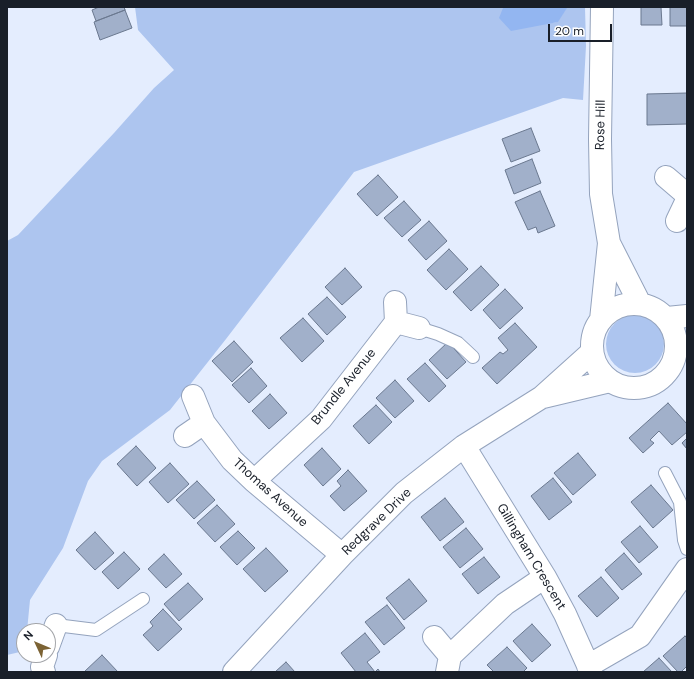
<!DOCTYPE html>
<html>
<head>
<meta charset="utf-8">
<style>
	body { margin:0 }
	#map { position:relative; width:694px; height:679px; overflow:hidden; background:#e4edfe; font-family:"DM Sans",sans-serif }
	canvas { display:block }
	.frame { position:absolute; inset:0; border:8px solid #191f29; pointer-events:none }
	.north { position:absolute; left:16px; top:623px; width:40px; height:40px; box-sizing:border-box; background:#fff; border:1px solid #a3a5a9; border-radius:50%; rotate:314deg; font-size:11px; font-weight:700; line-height:16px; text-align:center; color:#191f29 }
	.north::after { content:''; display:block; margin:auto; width:14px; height:18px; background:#7c6334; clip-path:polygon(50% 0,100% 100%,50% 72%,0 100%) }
	.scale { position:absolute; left:548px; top:24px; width:64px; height:18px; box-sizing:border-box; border:2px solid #191f29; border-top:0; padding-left:5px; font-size:12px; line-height:14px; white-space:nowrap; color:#191f29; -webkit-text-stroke:3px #fff; paint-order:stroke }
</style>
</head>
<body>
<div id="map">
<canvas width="694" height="679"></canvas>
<div class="frame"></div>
<div class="north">N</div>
<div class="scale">20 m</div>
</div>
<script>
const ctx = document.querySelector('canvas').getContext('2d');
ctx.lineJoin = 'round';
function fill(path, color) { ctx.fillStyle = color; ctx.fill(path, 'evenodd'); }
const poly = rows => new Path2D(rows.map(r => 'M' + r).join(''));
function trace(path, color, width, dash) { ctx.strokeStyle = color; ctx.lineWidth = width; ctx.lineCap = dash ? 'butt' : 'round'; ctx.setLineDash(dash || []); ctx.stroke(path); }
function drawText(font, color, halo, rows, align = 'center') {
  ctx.font = font + ' "DM Sans",sans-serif'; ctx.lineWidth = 3; ctx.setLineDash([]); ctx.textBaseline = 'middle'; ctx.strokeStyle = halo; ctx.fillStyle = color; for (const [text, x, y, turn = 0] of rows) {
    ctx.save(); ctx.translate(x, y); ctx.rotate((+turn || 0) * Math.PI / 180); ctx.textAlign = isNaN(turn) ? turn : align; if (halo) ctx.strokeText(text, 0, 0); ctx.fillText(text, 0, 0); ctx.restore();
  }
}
const green = poly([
	[135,7,506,7,503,9,545,24,557,22,567,7,585,7,586,46,583,100,563,98,354,172,226,339,170,410,102,461,88,481,63,548,30,600,27,631,24,631,24,651,7,655,7,241,18,235,114,133,154,88,174,70,138,30],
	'606 344a29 29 0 1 1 58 0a29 29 0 1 1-58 0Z'
]);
const forest = poly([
	[506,7,567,7,567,8,558,22,511,31,499,18,503,8]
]);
const building = poly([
	[99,7,124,7,125,10,96,21,92,10,99,7],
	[641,7,661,7,662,25,641,25,641,7],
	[670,7,687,7,687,26,670,26,670,7],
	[125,10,132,28,100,40,94,22,125,10],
	[687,93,687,124,647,125,647,94,687,93],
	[531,128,540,151,511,162,502,139,531,128],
	[532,159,541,183,514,194,505,170,532,159],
	[378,175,398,197,377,216,357,194,378,175],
	[540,191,555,226,538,233,536,227,528,230,515,202,540,191],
	[404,201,421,220,402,237,384,218,404,201],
	[429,221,447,241,426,260,408,240,429,221],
	[449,249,468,269,446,290,427,270,449,249],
	[481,266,499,285,471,311,453,292,481,266],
	[345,268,362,287,342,305,325,287,345,268],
	[505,289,523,308,500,329,483,310,505,289],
	[327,297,346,317,327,335,308,314,327,297],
	[303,318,324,341,302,362,280,338,303,318],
	[515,323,537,347,497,384,482,368,500,352,503,354,508,350,498,338,515,323],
	[234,341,253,362,232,382,212,361,234,341],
	[448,342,466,362,447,379,429,360,448,342],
	[425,363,446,386,429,402,407,379,425,363],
	[251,368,267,386,249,403,232,385,251,368],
	[395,380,414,401,395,418,376,398,395,380],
	[270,394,287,413,269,429,252,411,270,394],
	[668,403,687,424,687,432,672,445,659,431,650,440,654,443,643,453,629,438,668,403],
	[376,405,392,422,369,444,353,426,376,405],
	[687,438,687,449,682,443,687,438],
	[136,446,156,468,137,486,117,464,136,446],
	[322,448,341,469,323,486,304,465,322,448],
	[578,453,596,475,573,495,554,473,578,453],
	[170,463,189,484,168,503,149,482,170,463],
	[348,470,367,491,344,511,330,496,341,486,337,481,348,470],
	[553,478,572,502,549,520,531,496,553,478],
	[197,481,215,500,194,519,176,500,197,481],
	[651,485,673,510,653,528,631,502,651,485],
	[445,498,464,522,440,541,421,517,445,498],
	[217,505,235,524,215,542,197,523,217,505],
	[640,526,658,547,639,563,621,542,640,526],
	[466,528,483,549,460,568,443,547,466,528],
	[238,531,255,548,237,565,220,547,238,531],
	[95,532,114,553,95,570,76,550,95,532],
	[266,548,288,571,265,592,243,569,266,548],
	[124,552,140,569,118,589,102,572,124,552],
	[624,553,642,574,622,590,605,570,624,553],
	[164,554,182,574,166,588,148,569,164,554],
	[484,557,500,577,478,594,462,574,484,557],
	[601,577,619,598,597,617,578,596,601,577],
	[409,579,427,601,404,620,386,598,409,579],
	[188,583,203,599,179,621,164,604,188,583],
	[387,605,405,628,384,645,365,622,387,605],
	[163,609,182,629,158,651,143,635,153,626,150,622,163,609],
	[532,624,551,645,532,662,513,641,532,624],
	[365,633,380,652,367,662,375,672,378,669,380,672,356,672,341,653,365,633],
	[685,636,687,638,687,666,681,672,678,672,663,656,685,636],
	[507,647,527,668,523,672,494,672,487,665,507,647],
	[102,655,118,672,84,672,102,655],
	[659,658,672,672,643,672,659,658],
	[286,662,295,672,275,672,286,662]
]);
const lane = poly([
	[419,328,438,334,458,343,473,357],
	[665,473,680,502,684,540,687,549],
	[56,625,96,630,143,599]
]);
const street = poly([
	[666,177,687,195],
	[677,221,687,200],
	[395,302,396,322,419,328],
	[543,397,610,381],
	[204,423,232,460,254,481,342,555],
	[185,436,204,423,193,396],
	[464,446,545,577,565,614,591,672],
	[254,481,321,419,396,322],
	[434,637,450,656,447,672],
	[48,647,56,625],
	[450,656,505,604,545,577],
	[588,666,640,636,687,569],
	[44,672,42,667,46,655],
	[234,672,342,555,404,493,464,446,542,397,592,352]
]);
const secondary = poly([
	[609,243,640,304],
	'592 346a42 42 0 1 1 84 0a42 42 0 1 1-84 0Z',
	[667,318,687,316],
	[601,320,609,243,601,194,600,139,602,7]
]);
const streetNames = [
	["Rose Hill",601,125,-89],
	["Brundle Avenue",344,387,-51],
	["Thomas Avenue",270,493,42],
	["Redgrave Drive",377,522,-44],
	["Gillingham Crescent",531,557,59]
];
fill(green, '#adc5ef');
fill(forest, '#93b6f1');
fill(building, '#a1b0ca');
trace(building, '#6a788f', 1);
trace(lane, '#94a3bd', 14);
trace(street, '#94a3bd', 24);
trace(secondary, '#94a3bd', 24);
trace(lane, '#fff', 12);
trace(street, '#fff', 22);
trace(secondary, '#fff', 22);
drawText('13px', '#191f29', '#fff', streetNames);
</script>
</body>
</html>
